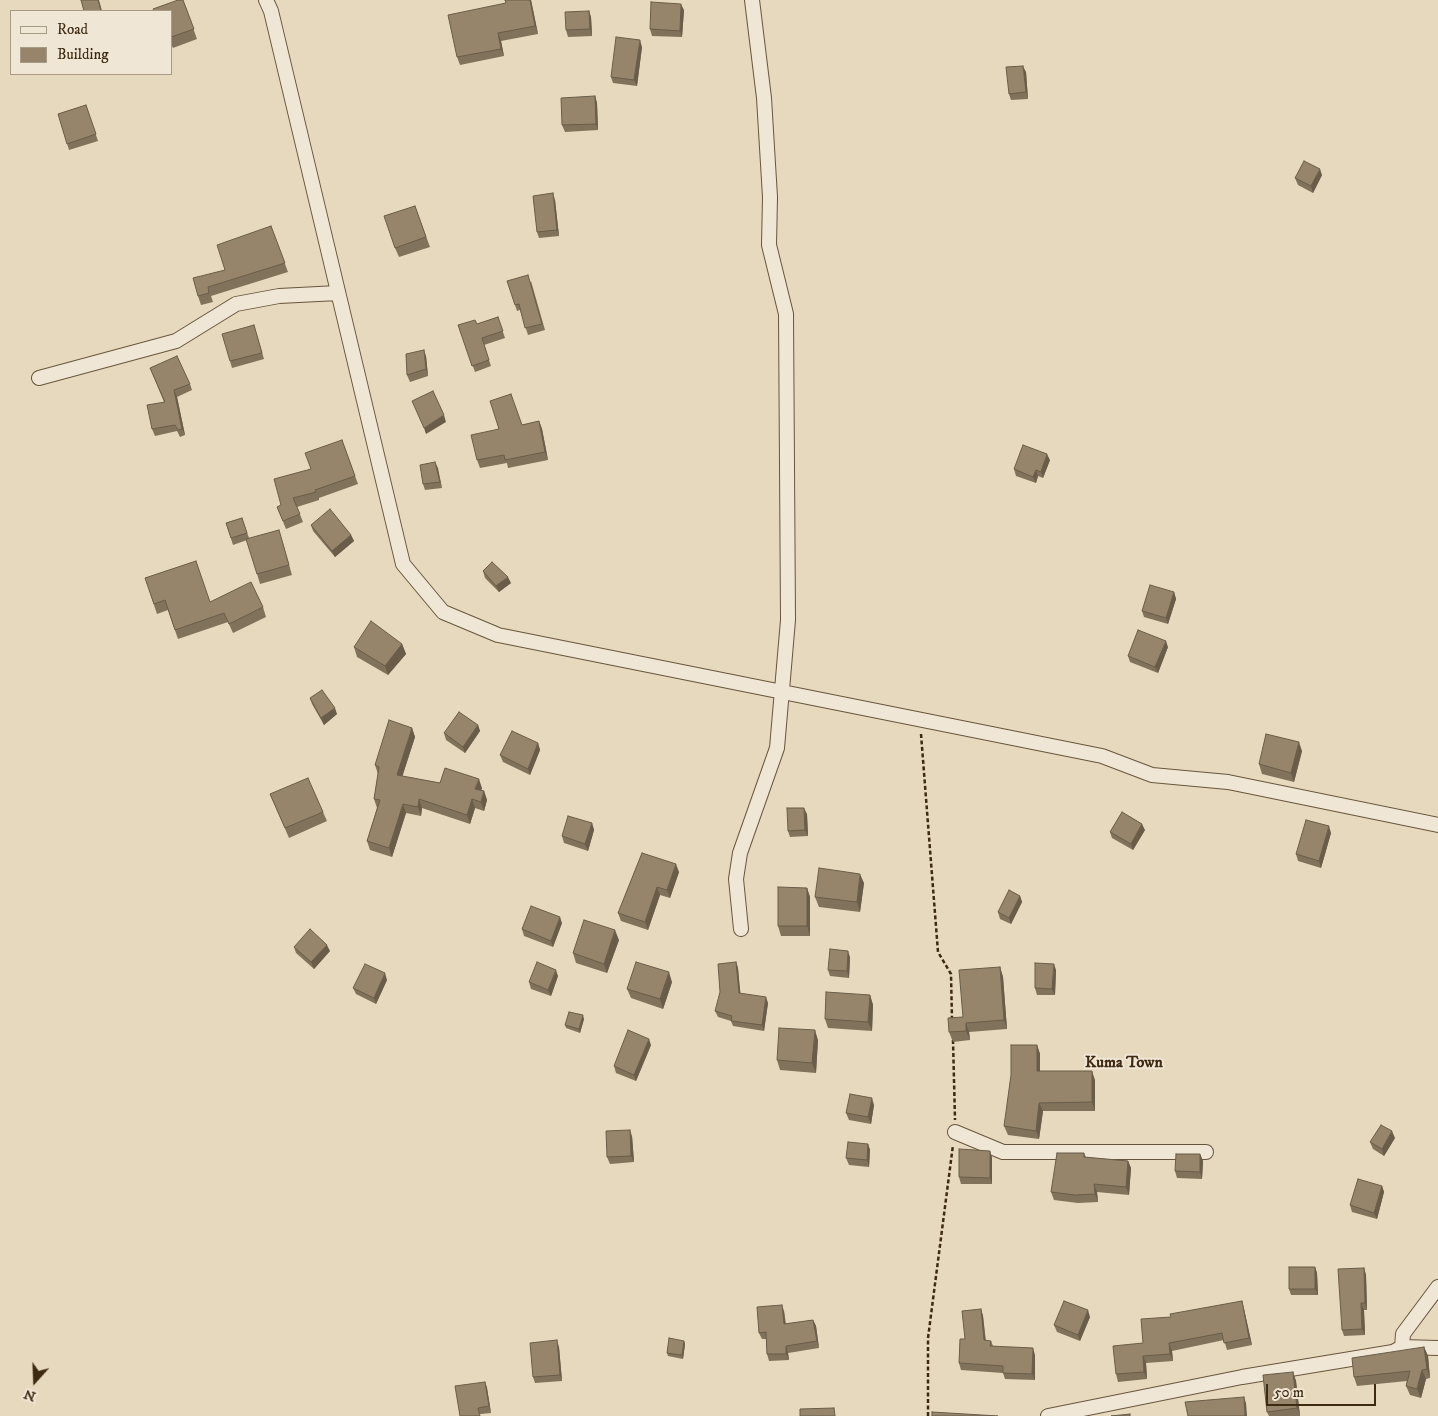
<!DOCTYPE html>
<html>
<head>
<meta charset="utf-8">
<style>
	body { margin:0 }
	#map { position:relative; width:1438px; height:1416px; overflow:hidden; background:#e7d9be; font-family:"IM FELL DW Pica",serif }
	canvas { display:block }
	.legend { position:absolute; left:10px; top:10px; width:162px; height:65px; box-sizing:border-box; background:#efe6d5; border:1px solid #a89b86; margin:0; padding:6px 9px; list-style:none; font-size:15px; color:#3e2a10 }
	.legend li { display:flex; align-items:center; gap:10px; height:25px }
	.legend b { width:25px; border:1px solid #a89b86 }
	.north { position:absolute; left:10px; top:1356px; width:50px; height:50px; -webkit-text-stroke:4px #efe6d5; paint-order:stroke; rotate:200deg; font-size:14px; font-weight:700; line-height:20px; text-align:center; color:#3e2a10 }
	.north::after { content:''; display:block; margin:auto; width:18px; height:22px; background:#3e2a10; clip-path:polygon(50% 0,100% 100%,50% 72%,0 100%) }
	.scale { position:absolute; left:1266px; top:1384px; width:110px; height:22px; box-sizing:border-box; border:2px solid #3e2a10; border-top:0; padding-left:6px; font-size:15px; line-height:18px; white-space:nowrap; color:#3e2a10; -webkit-text-stroke:4px #efe6d5; paint-order:stroke }
</style>
</head>
<body>
<div id="map">
<canvas width="1438" height="1416"></canvas>
<ul class="legend">
<li><b style="height:6px;background:#efe6d5"></b>Road</li>
<li><b style="height:14px;background:#96856a"></b>Building</li>
</ul>
<div class="north">N</div>
<div class="scale">50 m</div>
</div>
<script>
const ctx = document.querySelector('canvas').getContext('2d');
ctx.lineJoin = 'round';
const poly = rows => new Path2D(rows.map(r => 'M' + r).join(''));
function trace(path, color, width, dash) { ctx.strokeStyle = color; ctx.lineWidth = width; ctx.lineCap = dash ? 'butt' : 'round'; ctx.setLineDash(dash || []); ctx.stroke(path); }
function fill(path, color) { ctx.fillStyle = color; ctx.fill(path, 'evenodd'); }
function drawText(font, color, halo, rows, align = 'center') {
  ctx.font = font + ' "IM FELL DW Pica",serif'; ctx.lineWidth = 4; ctx.setLineDash([]); ctx.textBaseline = 'middle'; ctx.strokeStyle = halo; ctx.fillStyle = color; for (const [text, x, y, turn = 0] of rows) {
    ctx.save(); ctx.translate(x, y); ctx.rotate((+turn || 0) * Math.PI / 180); ctx.textAlign = isNaN(turn) ? turn : align; if (halo) ctx.strokeText(text, 0, 0); ctx.fillText(text, 0, 0); ctx.restore();
  }
}
const path = poly([
	[921,734,938,952,951,974,952,1020],
	[953,1040,955,1120],
	[928,1416,928,1338,953,1145]
]);
const street = poly([
	[266,0,271,11,403,564,443,612,498,635,1102,756,1152,775,1228,782,1438,825],
	[39,378,176,341,236,304,279,296,338,293],
	[741,929,736,879,740,853,777,748,788,620,786,314,769,245,770,197,764,98,752,0],
	[955,1132,1003,1152,1206,1152],
	[1402,1347,1403,1334,1438,1287],
	[1048,1416,1242,1377,1393,1352,1402,1347,1438,1348]
]);
const wall = poly([
	[183,0,197,39,173,48,171,44,171,11],
	[505,0,531,0,538,34,501,41,504,56,460,65,457,57,506,3],
	[684,10,682,37,652,36,650,29],
	[589,11,591,17,592,36,568,37,566,30],
	[642,47,637,86,613,83,611,77],
	[1026,72,1028,99,1011,100,1009,94],
	[595,96,597,103,598,130,565,132,562,125],
	[86,105,98,141,69,150,58,114],
	[1322,175,1313,193,1298,185,1295,178],
	[555,200,559,236,539,238,537,232],
	[415,206,430,247,399,257,395,248],
	[271,226,288,272,211,296,213,302,201,305,198,296],
	[531,281,545,330,528,335,520,310,517,311,515,305],
	[498,317,505,338,484,345,491,366,475,372,458,325,477,324],
	[254,325,264,359,232,368,230,361],
	[426,356,428,376,410,382,407,375],
	[150,368,190,384,192,390,177,397,185,435,180,437,177,431,155,436,152,429,164,402],
	[539,421,542,429,548,460,508,468,507,463,480,468,477,460,522,425],
	[342,440,358,484,319,498,319,500,297,507,303,522,286,529,277,507,281,505,311,469],
	[1050,460,1043,478,1038,476,1036,483,1016,476,1014,469],
	[435,462,442,488,425,490,423,484],
	[242,518,249,538,282,540,292,575,260,584,247,540,233,545,226,523],
	[311,525,351,535,354,541,335,557,313,531],
	[483,571,511,583,499,592,485,578],
	[145,578,210,602,263,607,266,617,233,633,228,622,178,639,168,610,157,614],
	[1174,592,1176,599,1168,624,1144,617,1142,611],
	[402,644,406,654,388,675,357,657,354,647],
	[1168,647,1158,673,1130,662,1128,656],
	[310,698,337,714,324,725,312,704],
	[478,725,480,731,465,753,446,740,444,733],
	[412,728,415,737,402,776,440,783,482,788,481,790,484,791,487,800,484,811,475,808,470,824,422,808,421,816,406,813,392,857,370,850,367,841,377,808,374,799,378,774,375,765],
	[538,743,540,750,530,775,503,762,500,755],
	[1302,751,1294,782,1262,774,1259,764],
	[270,794,323,812,327,821,289,838],
	[807,814,808,836,790,837,788,831],
	[592,823,594,830,588,851,564,843,562,836],
	[1145,830,1133,850,1112,838,1110,832],
	[1331,833,1321,868,1298,861,1296,854],
	[642,853,679,872,670,898,660,895,648,930,621,921,618,913],
	[864,883,860,912,819,907,815,897],
	[807,888,810,897,810,936,781,936,778,926],
	[1020,896,1022,902,1011,924,1000,919,998,912],
	[562,923,553,947,524,936,522,929],
	[619,940,607,973,576,963,573,953],
	[294,947,330,951,314,969,296,953],
	[850,957,849,978,830,976,828,970],
	[736,962,738,968,740,994,768,1003,764,1031,733,1026,731,1021,718,1017,715,1011],
	[1000,967,1003,977,1007,1029,969,1032,970,1040,953,1042,949,1032,963,1017],
	[1056,970,1055,995,1037,995,1035,988],
	[558,976,551,996,531,989,529,982],
	[387,980,376,1004,356,994,353,988],
	[672,982,663,1009,631,998,627,989],
	[870,995,873,1005,872,1031,828,1028,825,1019],
	[584,1019,580,1033,566,1028,565,1025],
	[818,1040,816,1073,780,1070,777,1060],
	[651,1045,636,1081,616,1073,614,1066],
	[1037,1045,1040,1054,1040,1071,1095,1080,1095,1111,1043,1111,1039,1139,1008,1135,1004,1126],
	[874,1105,871,1124,849,1120,846,1113],
	[632,1136,634,1162,610,1164,607,1157],
	[1395,1138,1384,1156,1373,1149,1370,1142],
	[868,1144,870,1150,869,1167,849,1165,846,1158],
	[1084,1153,1086,1157,1128,1161,1131,1168,1129,1195,1097,1192,1098,1202,1078,1203,1054,1200,1051,1192],
	[1200,1154,1203,1161,1202,1179,1177,1178,1175,1171],
	[992,1157,992,1184,961,1184,959,1177],
	[1382,1186,1384,1192,1377,1219,1352,1212,1350,1205],
	[1315,1267,1317,1273,1318,1295,1291,1295,1289,1289],
	[1364,1268,1366,1275,1367,1310,1364,1310,1365,1335,1344,1336,1342,1330],
	[1242,1301,1244,1309,1252,1345,1227,1350,1224,1340,1172,1351,1173,1361,1146,1363,1147,1379,1118,1382,1116,1374,1143,1343,1171,1317],
	[981,1309,983,1316,986,1341,991,1341,993,1346,1035,1355,1035,1380,1005,1379,1003,1373,961,1370,959,1363,965,1339],
	[784,1311,786,1324,813,1320,816,1326,819,1348,788,1353,789,1360,769,1361,767,1354,766,1339,762,1339,759,1333],
	[1090,1317,1080,1341,1057,1332,1054,1325],
	[684,1341,685,1344,683,1359,668,1356,667,1353],
	[559,1347,562,1381,535,1383,533,1377],
	[1424,1347,1428,1356,1430,1378,1426,1379,1421,1398,1410,1395,1406,1386,1407,1381,1357,1386,1354,1377],
	[1293,1372,1296,1381,1300,1416,1269,1416,1267,1412],
	[485,1382,487,1388,491,1413,460,1416]
]);
const shadedWall = poly([
	[98,0,99,0,102,11,101,11],
	[530,0,531,0,538,34,535,26],
	[681,4,684,10,682,37,680,31],
	[589,11,591,17,592,36,590,29],
	[498,33,501,41,504,56,501,49],
	[640,40,642,47,637,86,634,80],
	[1023,66,1026,72,1028,99,1026,92],
	[595,96,597,103,598,130,596,124],
	[1320,169,1322,175,1313,193,1311,186],
	[553,193,555,200,559,236,557,230],
	[424,350,426,356,428,376,426,369],
	[174,390,177,397,185,435,182,429],
	[444,415,446,422,426,434,424,428],
	[539,421,542,429,548,460,545,452],
	[1047,454,1050,460,1043,478,1041,472],
	[435,462,438,468,442,488,440,482],
	[1036,470,1038,476,1036,483,1033,477],
	[351,535,354,541,335,557,332,551],
	[508,577,511,583,499,592,496,586],
	[1174,592,1176,599,1168,624,1166,618],
	[1166,641,1168,647,1158,673,1155,667],
	[402,644,406,654,388,675,385,666],
	[335,708,337,714,324,725,321,718],
	[478,725,480,731,465,753,463,747],
	[412,728,415,737,400,784,397,775],
	[1299,742,1302,751,1294,782,1291,773],
	[538,743,540,750,530,775,528,769],
	[479,779,482,788,479,798,475,789],
	[484,791,487,800,484,811,481,802],
	[419,799,422,808,421,816,418,807],
	[472,799,475,808,470,824,467,815],
	[403,804,406,813,392,857,389,848],
	[804,808,807,814,808,836,805,830],
	[592,823,594,830,588,851,585,844],
	[1142,824,1145,830,1133,850,1131,844],
	[1329,826,1331,833,1321,868,1319,861],
	[676,864,679,872,670,898,667,890],
	[860,874,864,883,860,912,857,902],
	[657,887,660,895,648,930,645,922],
	[807,888,810,897,810,936,807,926],
	[1020,896,1022,902,1011,924,1009,918],
	[560,917,562,923,553,947,551,941],
	[615,930,619,940,607,973,604,964],
	[327,945,330,951,314,969,311,962],
	[848,951,850,957,849,978,847,971],
	[736,962,738,968,741,999,739,993],
	[1054,964,1056,970,1055,995,1052,989],
	[1000,967,1003,977,1007,1029,1004,1020],
	[556,970,558,976,551,996,548,990],
	[669,972,672,982,663,1009,660,999],
	[385,973,387,980,376,1004,374,998],
	[870,995,873,1005,872,1031,868,1022],
	[766,997,768,1003,764,1031,762,1025],
	[583,1015,584,1019,580,1033,579,1029],
	[966,1023,969,1032,970,1040,966,1031],
	[815,1030,818,1040,816,1073,812,1063],
	[649,1039,651,1045,636,1081,634,1075],
	[1037,1045,1040,1054,1040,1080,1037,1071],
	[1092,1071,1095,1080,1095,1111,1092,1102],
	[872,1098,874,1105,871,1124,868,1117],
	[1039,1103,1043,1111,1039,1139,1036,1131],
	[630,1130,632,1136,634,1162,631,1156],
	[1392,1131,1395,1138,1384,1156,1382,1149],
	[868,1144,870,1150,869,1167,867,1160],
	[990,1151,992,1157,992,1184,990,1178],
	[1200,1154,1203,1161,1202,1179,1200,1172],
	[1128,1161,1131,1168,1129,1195,1126,1187],
	[1094,1184,1097,1192,1098,1202,1095,1194],
	[1382,1186,1384,1192,1377,1219,1374,1213],
	[1315,1267,1317,1273,1318,1295,1315,1289],
	[1364,1268,1366,1275,1367,1310,1365,1303],
	[1242,1301,1244,1309,1252,1345,1249,1338],
	[1361,1303,1364,1310,1365,1335,1362,1329],
	[782,1305,784,1311,786,1331,784,1324],
	[981,1309,983,1316,986,1347,984,1340],
	[1088,1310,1090,1317,1080,1341,1078,1335],
	[813,1320,816,1326,819,1348,817,1341],
	[557,1340,559,1347,562,1381,560,1375],
	[684,1341,685,1344,683,1359,682,1355],
	[1169,1343,1172,1351,1173,1361,1170,1354],
	[786,1346,788,1353,789,1360,786,1354],
	[1424,1347,1428,1356,1430,1378,1427,1369],
	[1033,1348,1035,1355,1035,1380,1032,1374],
	[1143,1356,1146,1363,1147,1379,1144,1372],
	[1422,1370,1426,1379,1421,1398,1417,1389],
	[1293,1372,1296,1381,1300,1416,1297,1408],
	[485,1382,487,1388,491,1413,489,1406],
	[1244,1397,1246,1403,1247,1416,1245,1416]
]);
const building = poly([
	[81,0,98,0,101,11,84,11,81,0],
	[178,0,183,0,194,29,171,37,171,11,154,11,153,9,178,0],
	[505,0,530,0,535,26,498,33,501,49,457,57,448,15,506,3,505,0],
	[651,2,681,4,680,31,650,29,651,2],
	[589,11,590,29,566,30,565,12,589,11],
	[616,37,640,40,634,80,611,77,616,37],
	[1023,66,1026,92,1009,94,1006,67,1023,66],
	[595,96,596,124,562,125,561,98,595,96],
	[86,105,96,134,67,144,58,114,86,105],
	[1304,161,1320,169,1311,186,1295,178,1304,161],
	[553,193,557,230,537,232,533,196,553,193],
	[415,206,426,237,395,248,384,216,415,206],
	[271,226,285,263,208,287,209,293,198,296,193,278,225,270,217,245,271,226],
	[528,275,542,324,525,328,519,304,515,305,507,281,528,275],
	[498,317,503,331,482,338,489,360,472,366,458,325,475,320,477,324,498,317],
	[254,325,262,353,230,361,222,334,254,325],
	[424,350,426,369,407,375,406,354,424,350],
	[177,356,190,384,174,390,182,429,178,430,175,425,152,429,147,405,165,402,150,368,177,356],
	[433,391,444,415,424,428,412,401,433,391],
	[511,394,522,425,539,421,545,452,505,460,504,455,477,460,471,435,499,429,490,401,511,394],
	[342,440,355,476,315,490,316,492,293,498,300,514,283,521,277,507,281,505,274,479,311,469,305,453,342,440],
	[1023,445,1047,454,1041,472,1036,470,1033,477,1014,469,1023,445],
	[435,462,440,482,423,484,420,465,435,462],
	[330,509,351,535,332,551,311,525,330,509],
	[242,518,247,533,231,538,226,523,242,518],
	[279,530,289,565,257,574,246,539,279,530],
	[196,561,210,602,251,582,263,607,229,624,224,613,175,630,165,600,154,604,145,578,196,561],
	[492,562,508,577,496,586,483,571,492,562],
	[1150,585,1174,592,1166,618,1142,611,1150,585],
	[371,621,402,644,385,666,354,647,371,621],
	[1138,630,1166,641,1155,667,1128,656,1138,630],
	[322,690,335,708,321,718,310,698,322,690],
	[459,712,478,725,463,747,444,733,459,712],
	[389,720,412,728,397,775,440,783,445,768,479,779,475,789,484,791,481,802,472,799,467,815,419,799,418,807,403,804,389,848,367,841,380,800,374,799,379,767,375,765,389,720],
	[512,731,538,743,528,769,500,755,512,731],
	[1266,734,1299,742,1291,773,1259,764,1266,734],
	[308,778,323,812,285,828,270,794,308,778],
	[787,808,804,808,805,830,788,831,787,808],
	[1122,812,1142,824,1131,844,1110,832,1122,812],
	[568,816,592,823,585,844,562,836,568,816],
	[1306,820,1329,826,1319,861,1296,854,1306,820],
	[642,853,676,864,667,890,657,887,645,922,618,913,642,853],
	[819,868,860,874,857,902,815,897,819,868],
	[778,887,807,888,807,926,778,926,778,887],
	[1009,890,1020,896,1009,918,998,912,1009,890],
	[531,906,560,917,551,941,522,929,531,906],
	[584,920,615,930,604,964,573,953,584,920],
	[310,929,327,945,311,962,294,947,310,929],
	[830,949,848,951,847,971,828,970,830,949],
	[537,962,556,970,548,990,529,982,537,962],
	[636,962,669,972,660,999,627,989,636,962],
	[736,962,739,993,766,997,762,1025,731,1021,732,1016,715,1011,720,992,718,964,736,962],
	[1035,963,1054,964,1052,989,1035,988,1035,963],
	[365,964,385,973,374,998,353,988,365,964],
	[1000,967,1004,1020,966,1023,966,1031,949,1032,948,1018,963,1017,959,970,1000,967],
	[826,992,870,995,868,1022,825,1019,826,992],
	[569,1012,583,1015,579,1029,565,1025,569,1012],
	[779,1028,815,1030,812,1063,777,1060,779,1028],
	[628,1030,649,1039,634,1075,614,1066,628,1030],
	[1011,1045,1037,1045,1037,1071,1092,1071,1092,1102,1039,1103,1036,1131,1004,1126,1011,1075,1011,1045],
	[850,1094,872,1098,868,1117,846,1113,850,1094],
	[1381,1125,1392,1131,1382,1149,1370,1142,1381,1125],
	[630,1130,631,1156,607,1157,606,1131,630,1130],
	[848,1142,868,1144,867,1160,846,1158,848,1142],
	[959,1149,990,1151,990,1178,959,1177,959,1149],
	[1057,1153,1084,1153,1084,1157,1128,1161,1126,1187,1094,1184,1095,1194,1075,1195,1051,1192,1057,1153],
	[1176,1154,1200,1154,1200,1172,1175,1171,1176,1154],
	[1358,1179,1382,1186,1374,1213,1350,1205,1358,1179],
	[1289,1267,1315,1267,1315,1289,1289,1289,1289,1267],
	[1364,1268,1365,1303,1361,1303,1362,1329,1342,1330,1338,1269,1364,1268],
	[1064,1301,1088,1310,1078,1335,1054,1325,1064,1301],
	[1242,1301,1249,1338,1224,1343,1222,1333,1169,1343,1170,1354,1143,1356,1144,1372,1116,1374,1113,1346,1143,1343,1141,1319,1171,1317,1170,1314,1242,1301],
	[782,1305,784,1324,813,1320,817,1341,786,1346,786,1354,767,1354,766,1332,759,1333,757,1307,782,1305],
	[981,1309,984,1340,991,1341,990,1346,1033,1348,1032,1374,1003,1373,1003,1366,959,1363,960,1339,965,1339,962,1311,981,1309],
	[669,1338,684,1341,682,1355,667,1353,669,1338],
	[557,1340,560,1375,533,1377,530,1343,557,1340],
	[1424,1347,1427,1369,1422,1370,1417,1389,1406,1386,1410,1371,1354,1377,1352,1358,1424,1347],
	[1293,1372,1297,1408,1267,1412,1263,1375,1293,1372],
	[485,1382,489,1406,478,1408,480,1416,460,1416,455,1386,485,1382],
	[1244,1397,1245,1416,1188,1416,1185,1402,1244,1397],
	[834,1408,835,1416,800,1416,800,1409,834,1408],
	[932,1412,998,1416,932,1416,932,1412],
	[1130,1414,1130,1416,1111,1416,1130,1414]
]);
const neighbourhoodNames = [
	["Kuma Town",1124,1064]
];
trace(street, '#68563c', 16);
trace(path, '#3e2a10', 2.5, [4, 2.5]);
trace(street, '#efe6d5', 14);
fill(wall, '#81725b');
fill(shadedWall, '#695d4a');
fill(building, '#96856a');
trace(building, '#695d4a', 1);
drawText('bold 16px', '#3e2a10', '#efe6d5', neighbourhoodNames);
</script>
</body>
</html>
